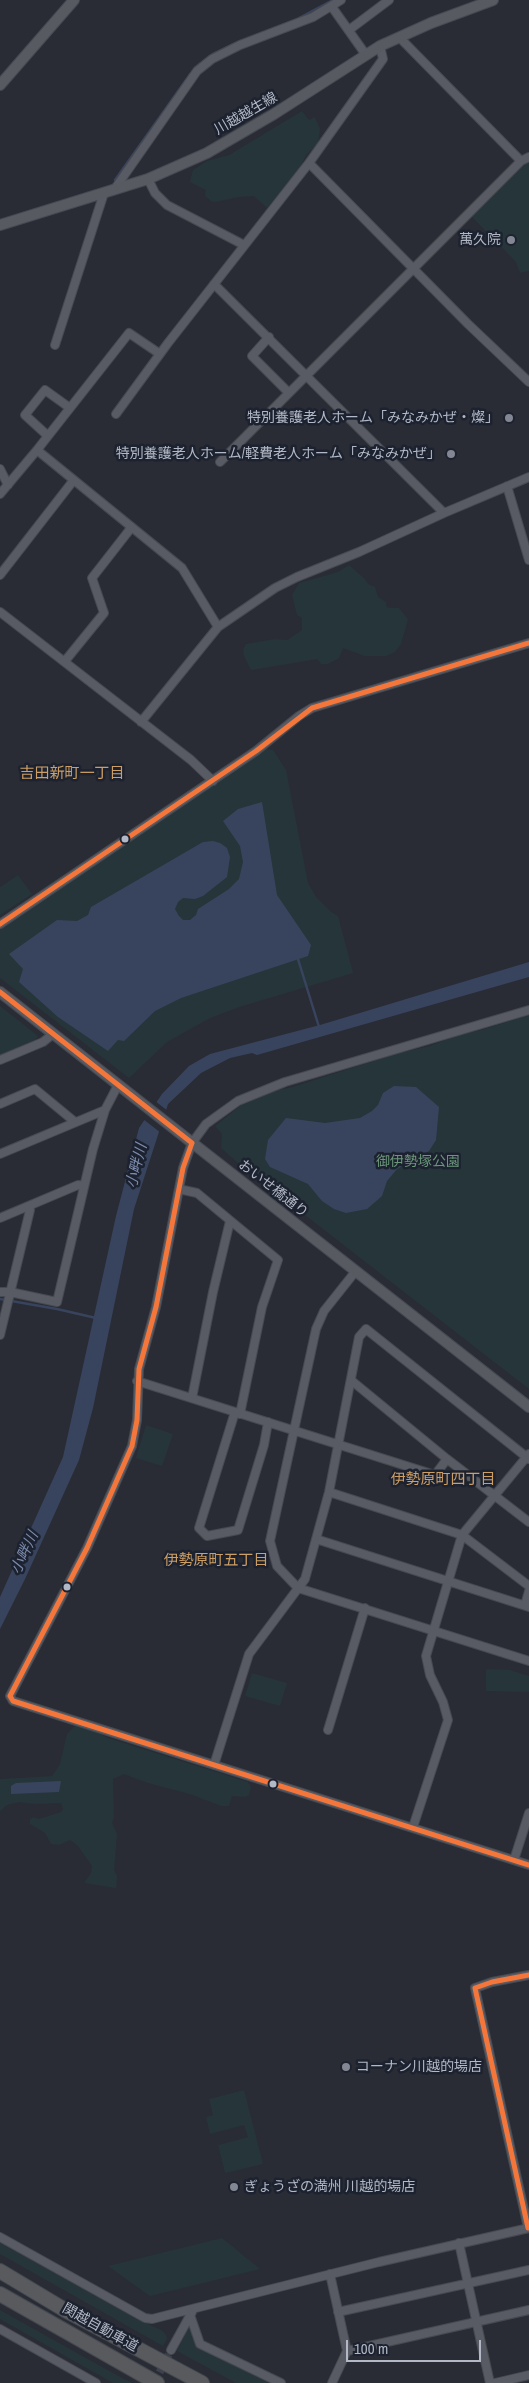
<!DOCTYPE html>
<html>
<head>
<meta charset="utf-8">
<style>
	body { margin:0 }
	#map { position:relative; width:529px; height:2383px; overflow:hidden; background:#292c35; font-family:"Archivo Narrow",sans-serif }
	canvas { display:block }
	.scale { position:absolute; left:346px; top:2340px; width:135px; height:22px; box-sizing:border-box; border:2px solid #b3b8c6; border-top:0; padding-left:6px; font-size:15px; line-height:18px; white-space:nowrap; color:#b3b8c6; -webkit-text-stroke:4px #1c222f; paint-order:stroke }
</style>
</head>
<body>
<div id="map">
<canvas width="529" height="2383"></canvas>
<div class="scale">100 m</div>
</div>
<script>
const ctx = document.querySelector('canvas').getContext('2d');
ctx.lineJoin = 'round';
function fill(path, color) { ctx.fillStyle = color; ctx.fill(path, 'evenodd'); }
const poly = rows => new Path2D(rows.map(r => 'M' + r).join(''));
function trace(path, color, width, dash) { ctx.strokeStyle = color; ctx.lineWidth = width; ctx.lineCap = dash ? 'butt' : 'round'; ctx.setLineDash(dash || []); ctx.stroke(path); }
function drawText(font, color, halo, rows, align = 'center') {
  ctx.font = font + ' "Archivo Narrow","Noto Sans JP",sans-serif'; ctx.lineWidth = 5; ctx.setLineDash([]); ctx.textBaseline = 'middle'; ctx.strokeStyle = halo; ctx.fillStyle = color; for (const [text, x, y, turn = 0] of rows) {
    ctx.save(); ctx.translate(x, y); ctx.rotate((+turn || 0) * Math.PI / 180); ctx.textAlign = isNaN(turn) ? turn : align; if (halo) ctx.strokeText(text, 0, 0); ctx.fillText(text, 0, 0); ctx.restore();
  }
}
const green = poly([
	[302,111,309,120,315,117,320,129,318,143,306,155,300,168,267,208,254,196,238,197,215,202,211,201,205,196,206,190,190,182,193,170,207,161,229,155],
	[529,160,529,271,520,273,516,262,471,216],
	[349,565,365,579,368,584,375,587,378,597,386,602,386,606,389,608,399,608,408,619,401,644,395,652,386,656,365,656,343,648,339,658,328,664,321,664,317,659,251,670,244,656,243,650,246,644,275,639,287,640,302,630,302,618,297,615,292,595,299,583,338,572],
	[266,749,273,750,286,770,308,883,316,897,330,911,338,916,353,973,239,1007,210,1018,167,1042,129,1078,0,978,0,929],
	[18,875,32,894,0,915,0,887],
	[0,1006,38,1036,35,1040,0,1055],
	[529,1015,529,1389,238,1163,221,1148,222,1134,215,1126,240,1106,277,1090,293,1087,395,1054,430,1046,459,1035,485,1029],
	[146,1425,173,1434,162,1466,136,1458],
	[486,1669,510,1670,529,1676,529,1692,486,1691],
	[252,1673,287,1683,280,1706,245,1696],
	[75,1726,95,1731,108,1738,248,1782,251,1787,249,1795,245,1797,232,1796,229,1806,221,1806,190,1794,148,1783,124,1774,113,1779,114,1817,112,1823,117,1834,114,1870,117,1876,116,1888,84,1883,91,1873,92,1866,77,1845,70,1840,59,1845,51,1844,45,1833,30,1824,30,1819,33,1817,39,1819,61,1812,63,1809,61,1803,35,1804,19,1802,7,1805,0,1811,0,1779,52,1776,60,1764,67,1734],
	[244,2090,263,2164,225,2173,218,2145,248,2137,244,2125,210,2134,206,2117,213,2115,209,2099],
	[222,2238,260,2269,150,2296,108,2266],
	[0,2243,137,2319,161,2330,166,2335,167,2339,163,2346,0,2254],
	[0,2310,111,2372,132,2383,113,2383,0,2319],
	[190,2325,198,2347,269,2383,236,2383,177,2351]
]);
const water = poly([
	[262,802,277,895,311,945,308,956,181,998,155,1011,124,1041,118,1040,108,1051,58,1017,19,982,23,969,9,954,57,920,77,921,88,915,91,907,203,842,213,841,220,843,227,848,230,857,227,877,203,896,195,899,183,898,178,902,175,909,179,916,183,920,190,920,196,915,198,909,229,889,239,879,243,862,240,846,223,821,238,809],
	[529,962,529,977,257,1055,252,1053,230,1058,201,1073,168,1104,134,1209,93,1408,79,1460,25,1579,0,1629,0,1597,63,1457,116,1216,139,1128,162,1094,189,1066,210,1054,320,1025],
	[394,1086,416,1087,439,1107,436,1140,429,1151,397,1169,387,1181,382,1196,367,1209,346,1213,334,1209,322,1201,308,1184,270,1167,265,1159,268,1140,286,1118,325,1123,360,1118,372,1111,378,1105,383,1093],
	[61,1781,59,1792,11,1794,11,1786,16,1783]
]);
const pier = poly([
	[155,1101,168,1111,161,1133,143,1119]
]);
const stream = poly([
	[299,18,333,0],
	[196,67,213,54,236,43],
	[115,180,191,73],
	[298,959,319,1027],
	[0,1299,57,1309,96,1318]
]);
const streetTunnel = poly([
	[154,2383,171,2350]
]);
const street = poly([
	[332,7,366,55],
	[349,30,389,0],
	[399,37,521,161],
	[380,46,383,59,309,163,468,324,529,382],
	[148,179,155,193,167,205,244,245],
	[114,190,197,71,212,59,240,45,313,17,341,0],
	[214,284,444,513],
	[269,337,252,356,289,393],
	[55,345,104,193],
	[160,354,129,333,37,450,182,568,218,627],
	[116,414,168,343,309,163],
	[48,436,25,415,45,390,70,408],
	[220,462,521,161,529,157],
	[0,469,8,485],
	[507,486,529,560],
	[0,494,37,450],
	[0,575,73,481],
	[0,612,191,760,213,781],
	[65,661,104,613,92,578,131,528],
	[141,722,218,627,275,588,297,577,359,552,444,513,529,477],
	[0,924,256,751,299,716,312,708,529,643],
	[529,1010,285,1082,238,1101,206,1124,192,1143,183,1168,156,1307,139,1369,137,1420,132,1446,87,1548,10,1696,13,1701,529,1865],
	[0,1060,43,1042,53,1034],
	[0,1104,35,1089,75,1122],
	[0,1154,105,1110],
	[179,1189,197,1193,278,1260,262,1307,240,1414],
	[0,1218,78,1185,84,1186],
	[355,1272,324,1311,316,1329,270,1541,277,1566,298,1588,529,1661],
	[0,1292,10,1292,57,1302,93,1149,105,1110,118,1085],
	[0,1335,30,1210,28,1207],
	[137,1381,435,1475,447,1459],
	[352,1381,447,1459,529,1522],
	[192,1398,213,1292,230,1221],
	[235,1412,199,1528,207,1536,238,1530,264,1445,268,1422],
	[329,1492,462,1535,529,1586],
	[316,1539,529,1607],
	[525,1605,529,1591],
	[328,1730,365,1608],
	[214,1765,249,1654,305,1579,329,1492,359,1337,366,1329,529,1459],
	[413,1827,448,1720,443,1702,430,1675,426,1656,462,1535,529,1454],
	[514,1860,529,1813],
	[528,2228,475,1988,492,1982,529,1975],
	[0,2237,145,2318,152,2319,379,2262,529,2228],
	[459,2243,490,2383],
	[330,2274,347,2351],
	[338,2312,529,2270],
	[190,2315,200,2344,281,2383],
	[0,2329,96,2383],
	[171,2350,192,2312],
	[332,2383,347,2351,529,2310],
	[495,2383,529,2375]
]);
const secondary = poly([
	[0,85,74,0],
	[0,225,148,179,207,153,274,114,380,46,431,23,493,0],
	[0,992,529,1407]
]);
const highway = poly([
	[0,2271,65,2310,202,2383],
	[0,2294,157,2383]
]);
const bus1 = poly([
	[0,924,256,751,312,708,529,643],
	[0,992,192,1143],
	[192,1143,183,1168,156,1307,139,1369,137,1420,132,1446,87,1548,10,1696,13,1701,529,1865],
	[528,2228,475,1988,492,1982,529,1975]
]);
const markers = [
	[511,240,5,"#838793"],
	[509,418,5,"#838793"],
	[451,454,5,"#838793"],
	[125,839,4.5,"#b3b8c6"],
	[67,1587,4.5,"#b3b8c6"],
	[273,1784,4.5,"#b3b8c6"],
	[346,2067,5,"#838793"],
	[234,2187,5,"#838793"]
];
const streetNames = [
	["川越越生線",246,114,-30],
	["おいせ橋通り",273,1189,38],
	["関越自動車道",100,2328,29]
];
const poiNames = [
	["萬久院",501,240],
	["特別養護老人ホーム「みなみかぜ・燦」",499,418],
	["特別養護老人ホーム/軽費老人ホーム「みなみかぜ」",441,454],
	["コーナン川越的場店",356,2067,"left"],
	["ぎょうざの満州 川越的場店",244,2187,"left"]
];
const parkNames = [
	["御伊勢塚公園",418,1162]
];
const neighbourhoodNames = [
	["吉田新町一丁目",72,774],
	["伊勢原町四丁目",443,1480],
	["伊勢原町五丁目",216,1561]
];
const waterNames = [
	["小畔川",137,1166,-76],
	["小畔川",25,1553,-65]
];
fill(green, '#26353a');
fill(water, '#38445e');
fill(pier, '#292c35');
trace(stream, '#38445e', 2.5);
trace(streetTunnel, '#3e414b', 8, [8, 4]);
trace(street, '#46494f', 10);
trace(secondary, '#464952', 12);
trace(highway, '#454851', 16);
trace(street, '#585b63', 8);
trace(secondary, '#575a61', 10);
trace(highway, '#585a5d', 14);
trace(bus1, '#f5763a', 5);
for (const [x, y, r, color] of markers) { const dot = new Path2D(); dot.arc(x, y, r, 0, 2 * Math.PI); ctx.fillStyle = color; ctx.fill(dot); trace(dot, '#1c222f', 2); }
drawText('14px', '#b3b8c6', '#1c222f', streetNames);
drawText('14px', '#b3b8c6', '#1c222f', poiNames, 'right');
drawText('14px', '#6b967a', '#1c222f', parkNames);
drawText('15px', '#ce9f65', '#1c222f', neighbourhoodNames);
drawText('italic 15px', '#7c8bac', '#1c222f', waterNames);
</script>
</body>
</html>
